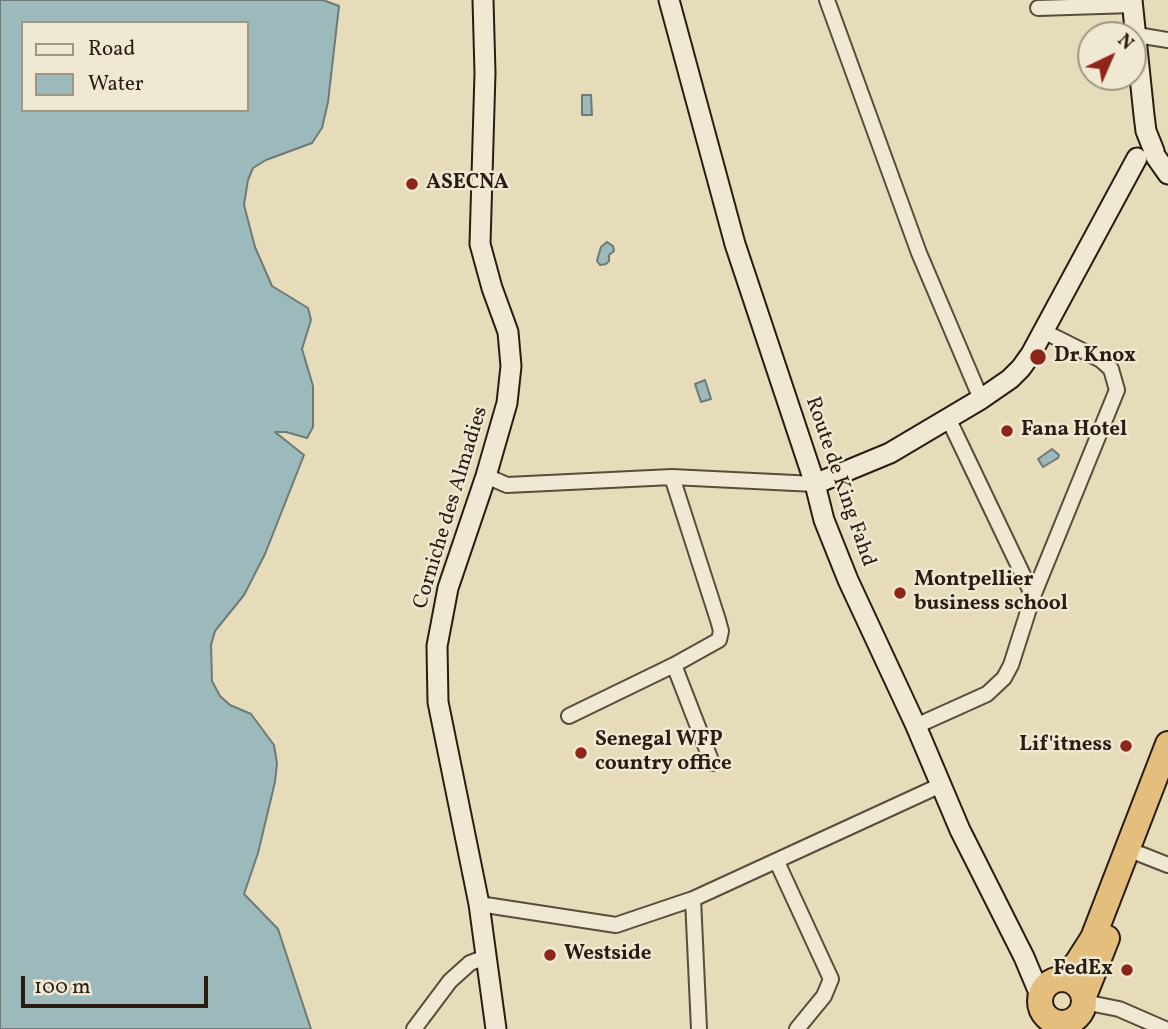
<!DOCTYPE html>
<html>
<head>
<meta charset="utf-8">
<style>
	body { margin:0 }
	#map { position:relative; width:1168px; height:1029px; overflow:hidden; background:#e7dcba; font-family:Vollkorn,serif }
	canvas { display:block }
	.legend { position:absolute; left:21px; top:21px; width:228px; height:91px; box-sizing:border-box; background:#efe8d2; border:2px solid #a09685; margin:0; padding:9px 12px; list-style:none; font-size:21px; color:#2a1c12 }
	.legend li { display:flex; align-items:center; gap:14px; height:35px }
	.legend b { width:35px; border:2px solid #a09685 }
	.north { position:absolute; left:1077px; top:21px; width:70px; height:70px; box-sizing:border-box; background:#efe8d2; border:2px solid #a09685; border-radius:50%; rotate:44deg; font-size:19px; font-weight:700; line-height:28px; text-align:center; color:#2a1c12 }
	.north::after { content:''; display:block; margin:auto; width:24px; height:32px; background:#8f2418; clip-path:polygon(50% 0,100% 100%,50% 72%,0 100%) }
	.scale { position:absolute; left:21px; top:976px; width:187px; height:32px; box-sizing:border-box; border:4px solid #2a1c12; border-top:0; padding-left:9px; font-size:21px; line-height:24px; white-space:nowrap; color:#2a1c12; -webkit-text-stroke:5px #efe8d2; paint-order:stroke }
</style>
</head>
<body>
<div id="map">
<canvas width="1168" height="1029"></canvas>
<ul class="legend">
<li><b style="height:9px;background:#efe8d2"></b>Road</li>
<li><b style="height:19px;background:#9cb9bb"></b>Water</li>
</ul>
<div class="north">N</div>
<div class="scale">100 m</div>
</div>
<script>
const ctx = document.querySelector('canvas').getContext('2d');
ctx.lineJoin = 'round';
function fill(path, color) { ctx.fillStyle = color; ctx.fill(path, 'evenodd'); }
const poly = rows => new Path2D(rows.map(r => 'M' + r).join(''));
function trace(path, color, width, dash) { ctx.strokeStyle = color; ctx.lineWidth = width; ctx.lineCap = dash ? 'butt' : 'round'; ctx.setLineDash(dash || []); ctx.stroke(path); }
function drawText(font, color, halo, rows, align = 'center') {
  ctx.font = font + ' Vollkorn,serif'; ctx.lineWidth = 5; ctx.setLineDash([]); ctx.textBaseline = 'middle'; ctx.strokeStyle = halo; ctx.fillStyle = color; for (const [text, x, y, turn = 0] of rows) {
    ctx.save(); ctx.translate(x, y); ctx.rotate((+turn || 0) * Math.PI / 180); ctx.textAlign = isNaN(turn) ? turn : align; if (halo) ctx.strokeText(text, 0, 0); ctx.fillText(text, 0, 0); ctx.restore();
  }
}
const water = poly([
	[0,0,323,0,339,6,328,102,322,128,312,143,266,160,253,168,248,180,244,205,255,247,272,286,308,308,311,320,302,349,313,386,313,427,307,438,286,432,275,432,304,455,265,554,244,595,215,631,211,645,212,681,220,696,230,705,251,714,274,745,277,763,275,782,258,853,244,894,278,929,311,1029,0,1029,0,0],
	[23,23,247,23,247,110,23,110,23,23],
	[582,95,591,95,592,115,582,115,582,95],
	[607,242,613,246,614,251,609,255,609,261,606,264,600,265,597,261,598,257,601,247,607,242],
	[705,380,711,399,701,402,695,384,705,380],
	[1052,449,1059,455,1058,458,1043,467,1038,459,1052,449]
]);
const street = poly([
	[827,0,919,253,981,399],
	[1038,8,1133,5],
	[1137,35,1168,40],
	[948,418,1033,596],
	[486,476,507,485,672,477,815,484],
	[674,665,712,763],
	[569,716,674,665,719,640,721,631,718,620,672,477],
	[916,726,987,694,1004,678,1011,665,1033,596,1117,390,1111,369,1101,360,1043,331],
	[1140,854,1168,865],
	[777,862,831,979,824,996,797,1029],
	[693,899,699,1029],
	[479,904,616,925,693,899,941,785],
	[1084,1002,1119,1009,1165,1029],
	[414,1029,450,981,470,963,478,960,487,959]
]);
const secondary = poly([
	[483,0,485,73,480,244,492,288,508,332,511,366,507,403,486,476,448,588,437,646,438,702,479,904,496,1029],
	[669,0,735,244,815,484,824,520,848,580,916,726,960,830,1024,957,1040,995],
	[1132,0,1144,115,1146,131,1154,151],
	[1156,157,1168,174],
	[815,484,890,453,981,399,1010,379,1021,368,1031,354,1137,158]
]);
const highway = poly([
	[1063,978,1077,963,1093,938,1168,744],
	'1040 1001a22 22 0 1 1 44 0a22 22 0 1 1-44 0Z',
	[1084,996,1107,938]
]);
const markers = [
	[412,184,7,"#8f2418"],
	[1038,357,9,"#8f2418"],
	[1007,431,7,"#8f2418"],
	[900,593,7,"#8f2418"],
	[1126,746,7,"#8f2418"],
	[581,753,7,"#8f2418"],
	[550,955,7,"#8f2418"],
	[1127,970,7,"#8f2418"]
];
const poiNames = [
	["ASECNA",426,184],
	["Dr Knox",1054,357],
	["Fana Hotel",1021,431],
	["Montpellier",914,581],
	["business school",914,605],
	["Senegal WFP",595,741],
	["country office",595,765],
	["Lif'itness",1112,746,"right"],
	["Westside",564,955],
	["FedEx",1113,970,"right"]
];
const streetNames = [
	["Route de King Fahd",839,482,71],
	["Corniche des Almadies",452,508,-73]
];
fill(water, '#9cb9bb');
trace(water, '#6e7a77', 2);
trace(street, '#594c3c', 18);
trace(secondary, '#2a1c12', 23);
trace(highway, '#2a1c12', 28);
trace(street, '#efe8d2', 14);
trace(secondary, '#efe8d2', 19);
trace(highway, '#e4be7d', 24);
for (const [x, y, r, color] of markers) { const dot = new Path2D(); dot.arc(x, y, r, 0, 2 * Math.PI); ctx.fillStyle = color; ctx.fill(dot); trace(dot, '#efe8d2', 2.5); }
drawText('bold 21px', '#2a1c12', '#efe8d2', poiNames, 'left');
drawText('21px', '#2a1c12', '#efe8d2', streetNames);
</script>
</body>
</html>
